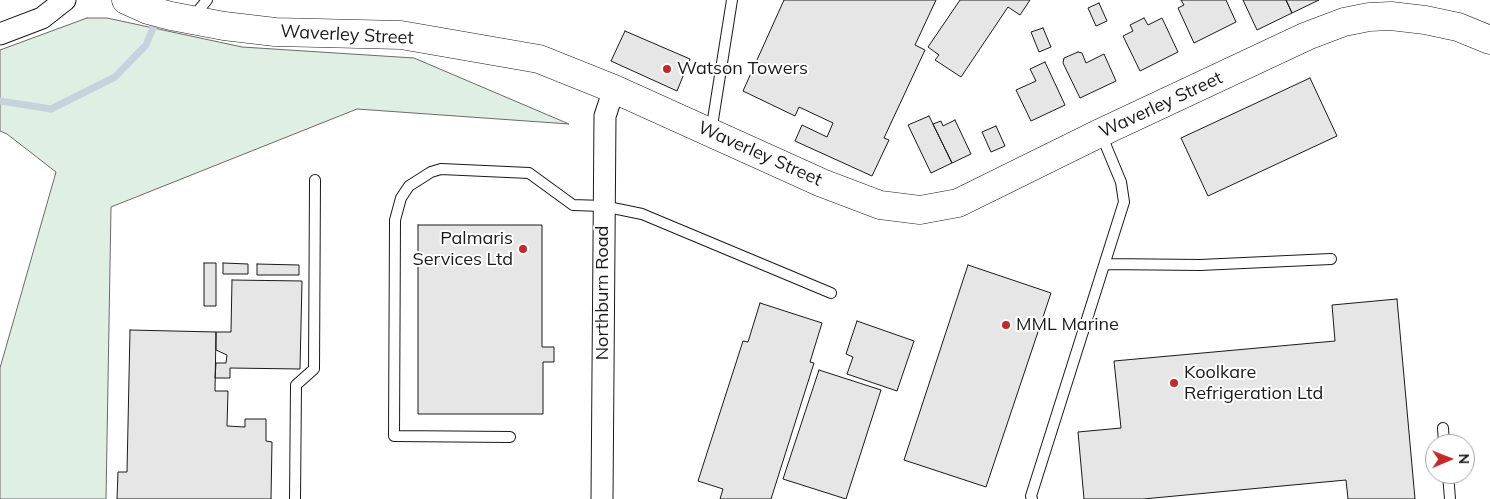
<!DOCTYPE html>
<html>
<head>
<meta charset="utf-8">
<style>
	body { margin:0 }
	#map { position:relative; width:1490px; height:499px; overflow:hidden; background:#fff; font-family:Mulish,sans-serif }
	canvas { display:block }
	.north { position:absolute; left:1425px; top:434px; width:50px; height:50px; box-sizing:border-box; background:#fff; border:1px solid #a3a3a3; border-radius:50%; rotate:89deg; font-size:14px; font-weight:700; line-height:20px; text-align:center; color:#1a1a1a }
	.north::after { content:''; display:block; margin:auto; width:18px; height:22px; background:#c62828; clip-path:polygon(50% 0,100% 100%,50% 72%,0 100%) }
</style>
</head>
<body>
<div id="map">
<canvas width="1490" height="499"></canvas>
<div class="north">N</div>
</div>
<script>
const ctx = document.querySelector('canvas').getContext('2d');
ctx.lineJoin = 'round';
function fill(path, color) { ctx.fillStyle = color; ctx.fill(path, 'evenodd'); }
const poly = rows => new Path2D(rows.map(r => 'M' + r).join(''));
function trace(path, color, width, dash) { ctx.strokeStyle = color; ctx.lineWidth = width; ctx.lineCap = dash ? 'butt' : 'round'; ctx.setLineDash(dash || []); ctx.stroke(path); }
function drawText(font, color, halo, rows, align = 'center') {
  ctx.font = font + ' Mulish,sans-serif'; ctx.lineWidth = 4; ctx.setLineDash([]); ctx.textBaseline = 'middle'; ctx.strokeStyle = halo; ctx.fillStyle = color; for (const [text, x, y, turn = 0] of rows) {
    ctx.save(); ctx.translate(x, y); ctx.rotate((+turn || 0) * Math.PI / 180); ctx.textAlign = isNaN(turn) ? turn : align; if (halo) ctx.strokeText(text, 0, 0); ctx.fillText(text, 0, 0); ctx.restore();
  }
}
const green = poly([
	[87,18,107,18,242,47,414,58,569,124,357,109,111,207,106,499,0,499,0,368,56,172,7,134,0,131,0,50,87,18]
]);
const stream = poly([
	[0,101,51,109,115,77,146,45,157,18]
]);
const building = poly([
	[784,0,936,0,915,45,925,50,884,138,889,140,872,176,795,141,802,125,827,137,833,123,799,107,795,116,743,91,784,0],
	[960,0,1030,0,1020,15,1008,7,961,77,935,60,939,55,928,47,960,0],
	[1181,0,1226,0,1236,22,1194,43,1178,8,1184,5,1181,0],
	[1243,0,1286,0,1292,13,1257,30,1243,0],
	[1286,0,1319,0,1292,13,1286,0],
	[1099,3,1107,21,1096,26,1088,8,1099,3],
	[1144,18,1148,25,1162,18,1178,52,1140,71,1123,36,1133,31,1130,25,1144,18],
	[1043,28,1051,47,1039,52,1031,32,1043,28],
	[625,31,690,59,677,91,611,61,625,31],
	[1078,52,1082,53,1086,63,1104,54,1116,81,1080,98,1063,63,1064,58,1078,52],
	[1045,62,1065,105,1031,121,1016,90,1036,81,1030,69,1045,62],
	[1310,78,1337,136,1208,196,1181,138,1310,78],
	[929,116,952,163,931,173,908,125,929,116],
	[955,120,971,154,952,163,933,124,941,121,943,126,955,120],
	[996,126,1005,146,991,152,982,132,996,126],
	[418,225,542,225,542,347,554,347,554,362,543,362,543,414,418,414,418,225],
	[204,263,216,263,216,306,204,306,204,263],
	[223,263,248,264,248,274,223,274,223,263],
	[257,264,299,265,299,275,257,275,257,264],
	[968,265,1051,293,986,487,904,460,968,265],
	[232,280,302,281,300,369,230,368,230,378,215,378,216,363,226,363,227,355,216,350,216,332,231,332,232,280],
	[1397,299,1415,499,1348,499,1346,480,1143,499,1084,499,1078,432,1121,428,1114,361,1335,341,1332,305,1397,299],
	[760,303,822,323,810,362,814,363,771,499,720,499,723,489,698,481,743,341,748,342,760,303],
	[857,321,914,341,897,391,847,374,853,357,846,354,857,321],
	[130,330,216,332,215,391,228,391,227,426,245,427,245,419,266,419,266,441,272,442,271,499,117,499,118,472,127,472,130,330],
	[819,370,881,390,846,499,783,479,819,370]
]);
const lane = poly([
	[193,17,207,0],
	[711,132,732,0],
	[1105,264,1200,265,1331,259],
	[1443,428,1444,444],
	[510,437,394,436,395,220,401,198,409,186,431,172,441,169,529,173,573,205,603,206,642,214,831,293],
	[1448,474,1450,499],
	[295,499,296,385,314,369,315,180],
	[1032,499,1031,496,1124,202,1121,182,1101,134]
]);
const street = poly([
	[0,34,42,18,65,0],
	[602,499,605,116,614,89]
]);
const secondary = poly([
	[126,0,148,10,171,16,224,26,275,32,401,35,539,59,614,89,822,183,880,205,920,210,958,203,1100,133,1307,36,1344,22,1369,17,1391,16,1425,20,1458,27,1490,40]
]);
const markers = [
	[667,69,5,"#c62828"],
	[523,249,5,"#c62828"],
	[1006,325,5,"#c62828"],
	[1174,383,5,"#c62828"]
];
const streetNames = [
	["Waverley Street",347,35,3],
	["Waverley Street",1161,105,-25],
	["Waverley Street",760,154,24],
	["Northburn Road",603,293,-90]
];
const poiNames = [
	["Watson Towers",677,69],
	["Palmaris",513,239,"right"],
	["Services Ltd",513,260,"right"],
	["MML Marine",1016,325],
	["Koolkare",1184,373],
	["Refrigeration Ltd",1184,394]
];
fill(green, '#e0efe3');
trace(green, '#6a6a6a', 1);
trace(stream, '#c6d2dc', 7);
fill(building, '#e6e6e6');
trace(building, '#1a1a1a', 1);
trace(lane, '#1a1a1a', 12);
trace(street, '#1a1a1a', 23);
trace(secondary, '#1a1a1a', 29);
trace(lane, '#fff', 10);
trace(street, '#fff', 21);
trace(secondary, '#fff', 28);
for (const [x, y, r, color] of markers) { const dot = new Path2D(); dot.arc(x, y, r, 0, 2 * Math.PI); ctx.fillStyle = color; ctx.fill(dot); trace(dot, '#fff', 2); }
drawText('18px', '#1a1a1a', '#fff', streetNames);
drawText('18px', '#1a1a1a', '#fff', poiNames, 'left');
</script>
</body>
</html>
